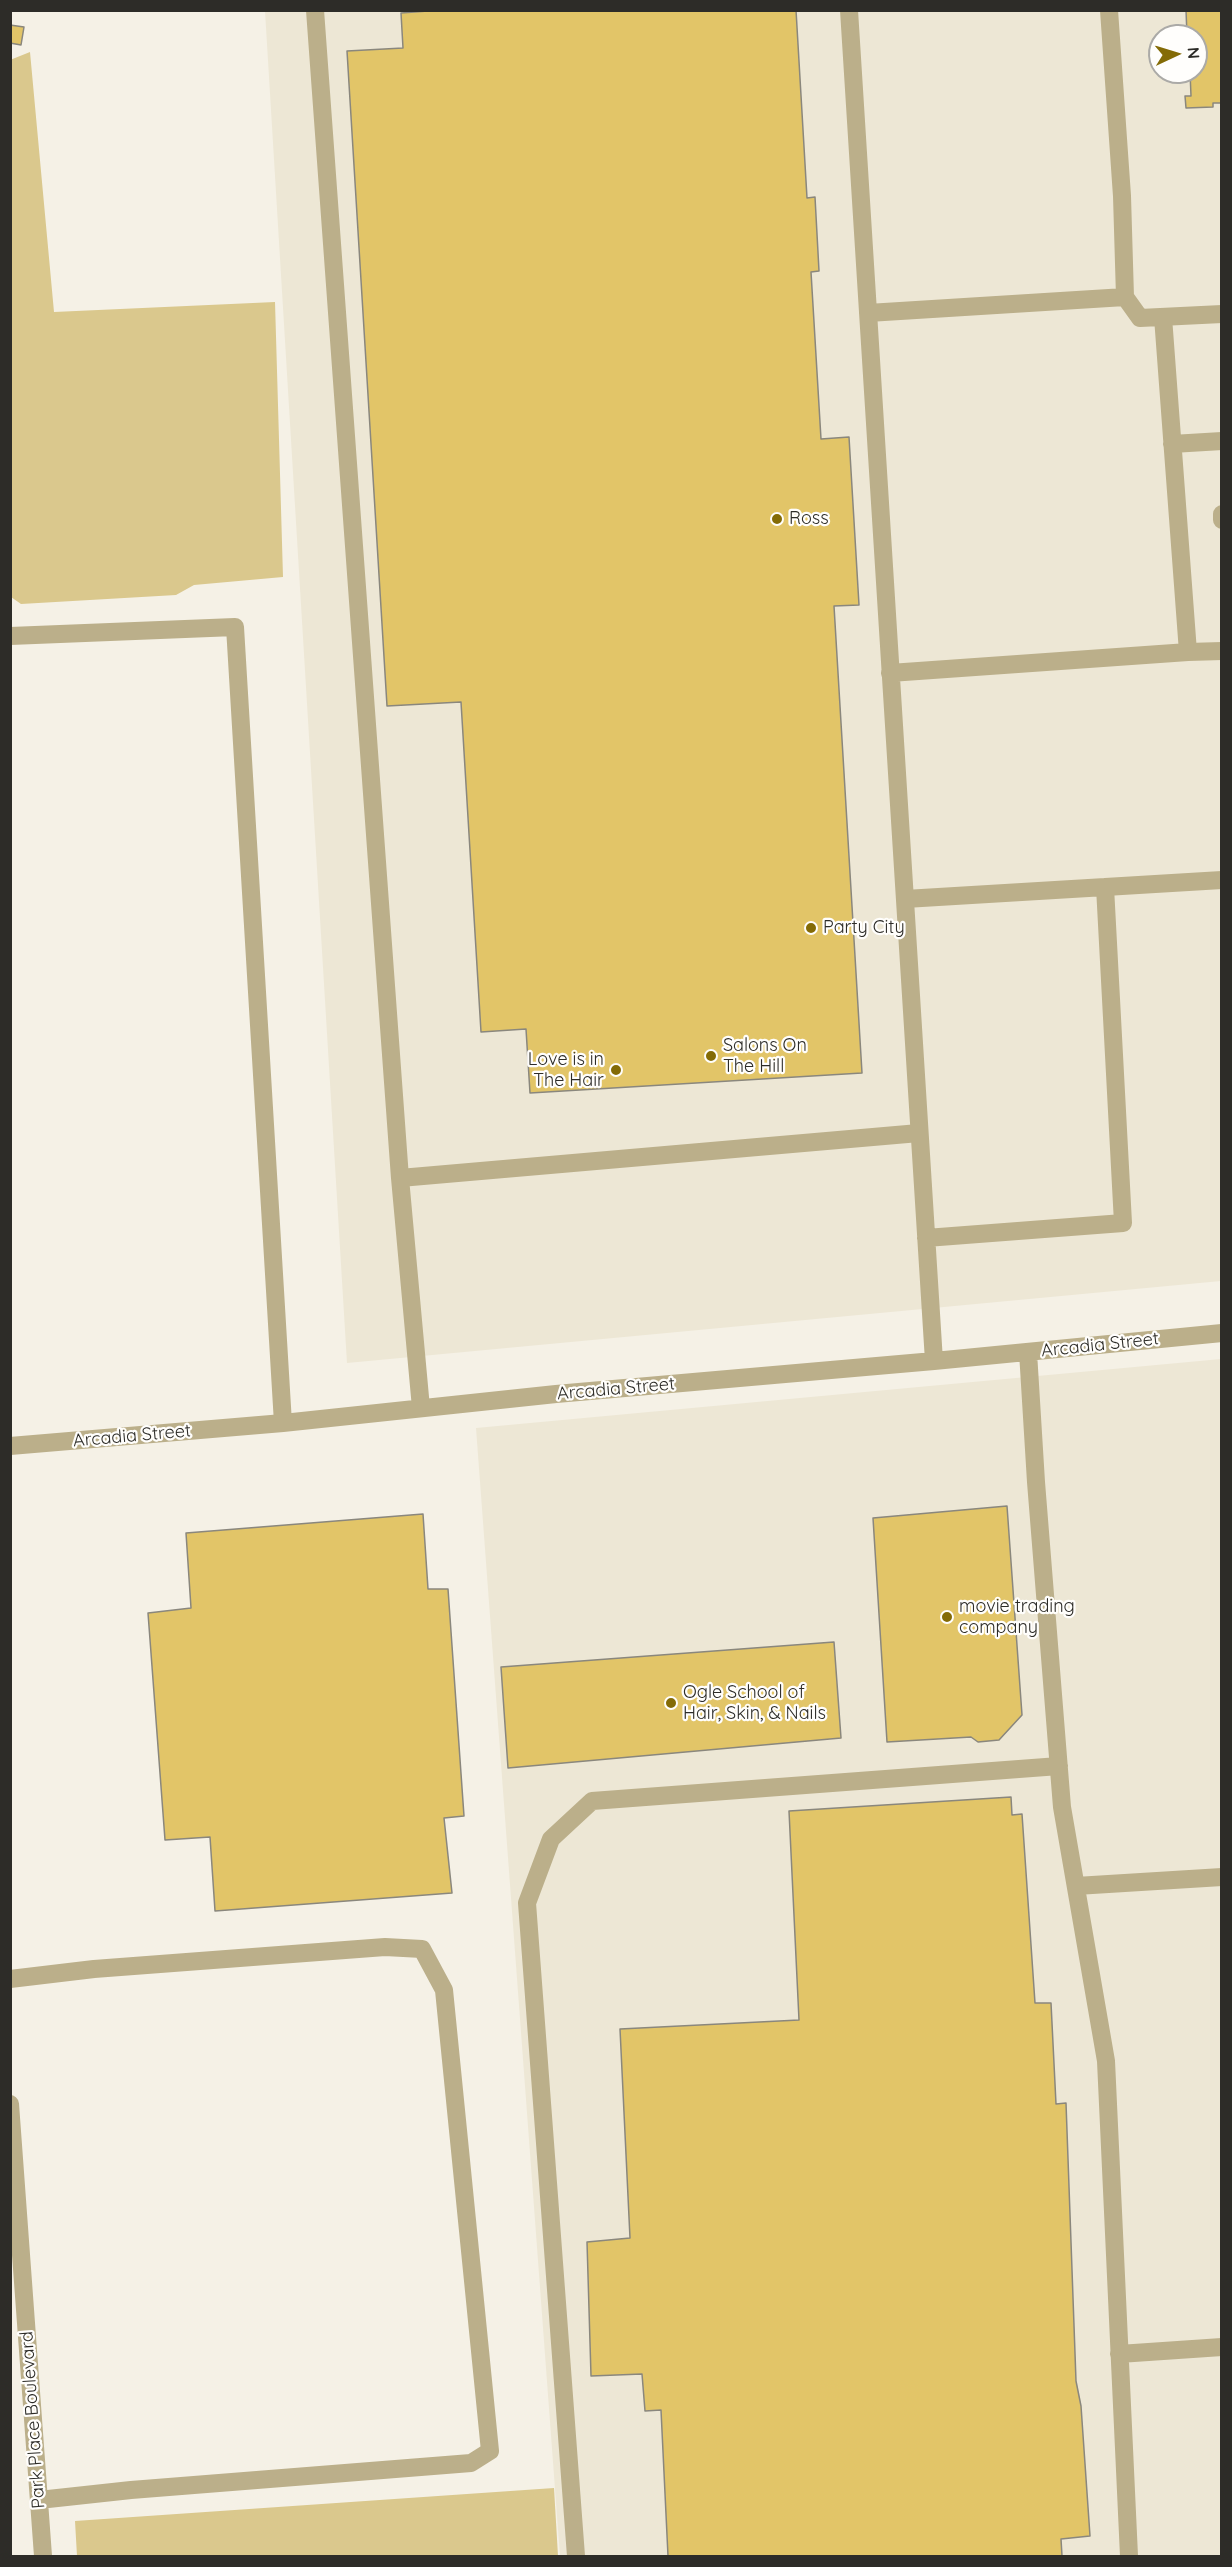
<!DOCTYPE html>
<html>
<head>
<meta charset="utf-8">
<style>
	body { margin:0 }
	#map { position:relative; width:1232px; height:2567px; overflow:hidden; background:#f5f1e6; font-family:Quicksand,sans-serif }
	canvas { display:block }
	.frame { position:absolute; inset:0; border:12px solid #2d2c28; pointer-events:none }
	.north { position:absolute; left:1148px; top:24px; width:60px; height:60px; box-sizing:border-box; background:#fffefc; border:2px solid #abaaa7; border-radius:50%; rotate:86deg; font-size:16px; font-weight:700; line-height:24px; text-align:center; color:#2d2c28 }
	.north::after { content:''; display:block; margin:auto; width:21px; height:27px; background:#846b06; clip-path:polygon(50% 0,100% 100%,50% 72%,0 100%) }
</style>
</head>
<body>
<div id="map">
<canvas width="1232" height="2567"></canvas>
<div class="frame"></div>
<div class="north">N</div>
</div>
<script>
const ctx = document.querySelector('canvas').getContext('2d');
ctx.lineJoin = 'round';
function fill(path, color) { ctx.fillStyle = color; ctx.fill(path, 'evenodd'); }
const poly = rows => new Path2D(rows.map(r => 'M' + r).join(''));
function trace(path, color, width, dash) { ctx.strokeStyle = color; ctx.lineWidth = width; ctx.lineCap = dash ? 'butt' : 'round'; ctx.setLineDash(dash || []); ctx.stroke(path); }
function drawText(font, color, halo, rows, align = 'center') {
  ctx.font = font + ' Quicksand,sans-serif'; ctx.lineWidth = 4.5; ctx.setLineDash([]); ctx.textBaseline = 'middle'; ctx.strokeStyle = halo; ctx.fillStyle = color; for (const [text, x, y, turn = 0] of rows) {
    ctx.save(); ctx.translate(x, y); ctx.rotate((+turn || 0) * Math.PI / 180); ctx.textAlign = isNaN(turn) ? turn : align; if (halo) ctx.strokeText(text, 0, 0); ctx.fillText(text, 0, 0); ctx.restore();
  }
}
const built = poly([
	[265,11,1221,11,1221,1281,347,1363],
	[1160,36,1196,36,1196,72,1160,72],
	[1221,1359,1221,2556,560,2556,476,1428]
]);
const green = poly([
	[30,52,54,312,275,302,283,577,194,585,176,595,21,604,11,597,10,60],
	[554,2488,558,2556,77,2556,75,2521]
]);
const building = poly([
	[442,10,796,10,807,198,815,197,819,271,811,272,821,439,849,437,859,605,834,606,862,1073,530,1093,526,1029,481,1032,461,702,387,706,347,51,403,48,401,13,442,10],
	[1186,10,1222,10,1222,103,1213,103,1213,107,1186,108,1185,96,1191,96,1190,72,1196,72,1196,36,1187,36,1186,10],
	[10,25,24,27,21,45,10,43,10,25],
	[1007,1506,1022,1715,999,1740,978,1742,971,1737,887,1742,873,1518,1007,1506],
	[423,1514,428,1589,448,1589,464,1816,444,1818,452,1893,215,1911,210,1837,165,1840,148,1613,191,1608,186,1533,423,1514],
	[834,1642,841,1738,508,1768,501,1667,834,1642],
	[1011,1797,1012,1815,1022,1814,1035,2003,1051,2003,1056,2104,1066,2103,1076,2381,1081,2406,1090,2536,1061,2539,1062,2556,668,2556,661,2410,645,2411,642,2374,591,2376,587,2242,630,2238,620,2029,799,2020,789,1811,1011,1797]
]);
const minor = poly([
	[315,10,400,1178],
	[849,10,934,1361],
	[1109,10,1122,196,1125,297],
	[868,313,1125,297,1140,318,1222,314],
	[1163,317,1188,652,1222,651],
	[1172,444,1222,441],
	[1222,514,1222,520],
	[10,636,235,627,283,1423],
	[890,673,1188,652],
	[905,899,1222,880],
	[926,1238,1123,1223,1105,887],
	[1028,1352,1036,1482,1062,1807,1106,2061,1129,2556],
	[421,1408,400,1178,919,1133],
	[10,1446,283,1423,556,1394,934,1361,1222,1333],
	[1076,1886,1222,1877],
	[10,1979,94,1969,385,1947,422,1949,444,1990,490,2451,471,2463,131,2490,39,2500],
	[10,2104,43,2556],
	[1119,2354,1222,2347],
	[576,2556,527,1903,551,1839,592,1801,1059,1766]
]);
const markers = [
	[777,519,6,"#846b06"],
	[811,928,6,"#846b06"],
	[711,1056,6,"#846b06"],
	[616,1070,6,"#846b06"],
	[947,1617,6,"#846b06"],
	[671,1703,6,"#846b06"]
];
const poiNames = [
	["Ross",789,519],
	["Party City",823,928],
	["Salons On",723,1046],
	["The Hill",723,1067],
	["Love is in",604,1060,"right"],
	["The Hair",604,1081,"right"],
	["movie trading",959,1607],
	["company",959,1628],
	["Ogle School of",683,1693],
	["Hair, Skin, & Nails",683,1714]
];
const streetNames = [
	["Arcadia Street",1100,1345,-6],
	["Arcadia Street",616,1389,-5],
	["Arcadia Street",132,1436,-5],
	["Park Place Boulevard",33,2420,-94]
];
fill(built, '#ede7d5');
fill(green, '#dac88d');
fill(building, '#e2c568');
trace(building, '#8a877d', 1.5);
trace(minor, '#bbaf8a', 18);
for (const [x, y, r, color] of markers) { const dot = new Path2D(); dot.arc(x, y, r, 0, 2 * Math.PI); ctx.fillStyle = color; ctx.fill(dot); trace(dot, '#fffefc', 2); }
drawText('18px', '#2d2c28', '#fffefc', poiNames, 'left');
drawText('18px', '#2d2c28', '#fffefc', streetNames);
</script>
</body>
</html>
